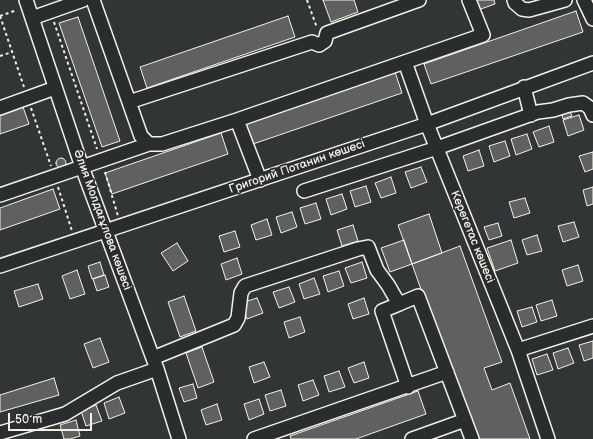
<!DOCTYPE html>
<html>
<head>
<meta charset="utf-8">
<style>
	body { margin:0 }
	#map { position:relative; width:593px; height:439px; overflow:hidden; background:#323535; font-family:"Balsamiq Sans",sans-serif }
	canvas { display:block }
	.scale { position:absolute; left:8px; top:413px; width:84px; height:18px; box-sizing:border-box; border:2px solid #f4f1e8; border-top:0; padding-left:5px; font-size:12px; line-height:14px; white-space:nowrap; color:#f4f1e8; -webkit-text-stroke:3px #2a2d2e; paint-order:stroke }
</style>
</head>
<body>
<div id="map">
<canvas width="593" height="439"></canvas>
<div class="scale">50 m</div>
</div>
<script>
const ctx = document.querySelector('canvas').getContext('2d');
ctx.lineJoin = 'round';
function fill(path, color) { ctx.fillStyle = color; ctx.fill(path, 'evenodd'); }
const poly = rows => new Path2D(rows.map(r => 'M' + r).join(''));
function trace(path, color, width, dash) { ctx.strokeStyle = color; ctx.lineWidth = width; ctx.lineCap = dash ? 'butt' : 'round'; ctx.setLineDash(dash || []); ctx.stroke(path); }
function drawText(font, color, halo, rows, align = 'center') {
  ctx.font = font + ' "Balsamiq Sans",sans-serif'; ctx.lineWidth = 3.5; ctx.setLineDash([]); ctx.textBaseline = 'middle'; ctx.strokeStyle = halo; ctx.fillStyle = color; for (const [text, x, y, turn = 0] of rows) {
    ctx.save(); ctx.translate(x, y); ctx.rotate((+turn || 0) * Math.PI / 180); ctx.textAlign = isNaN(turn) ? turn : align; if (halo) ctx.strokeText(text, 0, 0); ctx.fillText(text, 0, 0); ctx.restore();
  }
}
const building = poly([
	[323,0,354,0,358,12,331,22,323,0],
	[474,0,494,0,495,4,478,10,474,0],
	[576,11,583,32,431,84,424,64,576,11],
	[288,16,295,37,147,88,140,67,288,16],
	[78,17,120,141,102,147,59,23,78,17],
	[395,72,402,93,253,144,246,124,395,72],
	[23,107,29,124,0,134,0,115,23,107],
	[569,109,572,116,563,119,561,112,569,109],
	[579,115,584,130,568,136,563,120,579,115],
	[549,126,554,142,539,147,533,132,549,126],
	[221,133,228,154,112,194,105,173,221,133],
	[527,134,532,149,516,155,511,139,527,134],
	[505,141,510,156,494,162,489,146,505,141],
	[479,150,484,166,468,171,463,156,479,150],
	[593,152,593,169,585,172,579,156,593,152],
	'56 163a5 5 0 1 1 10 0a5 5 0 1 1-10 0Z',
	[421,167,427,182,411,188,405,172,421,167],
	[391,177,396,193,381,198,375,183,391,177],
	[366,186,371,202,355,207,350,191,366,186],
	[593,187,593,204,587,206,583,190,593,187],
	[53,189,60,209,0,230,0,208,53,189],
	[342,194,347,209,331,215,326,199,342,194],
	[525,198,530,213,514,218,509,202,525,198],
	[316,203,321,219,305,224,300,208,316,203],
	[292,212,297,227,281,233,276,217,292,212],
	[429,214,442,253,412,264,398,225,429,214],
	[267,219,272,235,256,240,251,225,267,219],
	[574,222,579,237,563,242,558,226,574,222],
	[498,223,502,236,489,240,484,227,498,223],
	[353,225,358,241,342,246,337,230,353,225],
	[235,231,240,247,224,252,219,236,235,231],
	[537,235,542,251,527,255,522,240,537,235],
	[404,240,412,264,390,272,381,248,404,240],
	[511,240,518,263,495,271,487,248,511,240],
	[177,243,188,261,173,271,161,253,177,243],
	[460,246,502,362,484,368,492,390,510,383,530,439,477,439,452,377,412,264,460,246],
	[237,258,242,274,226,280,221,264,237,258],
	[100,262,104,275,92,279,88,266,100,262],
	[362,262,367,278,351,283,345,268,362,262],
	[578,265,583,281,567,286,562,270,578,265],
	[77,270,85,294,70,299,62,276,77,270],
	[339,271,344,286,328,292,323,276,339,271],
	[105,275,109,287,97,291,93,279,105,275],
	[314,278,320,294,304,299,299,284,314,278],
	[38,284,43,299,19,307,14,291,38,284],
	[289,287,295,302,279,308,273,292,289,287],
	[184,296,196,331,180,337,168,302,184,296],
	[257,298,263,313,247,319,241,303,257,298],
	[364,298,369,314,353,319,348,304,364,298],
	[552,300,557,316,541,321,536,305,552,300],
	[532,307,537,322,522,327,517,311,532,307],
	[300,317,305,332,289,338,284,322,300,317],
	[100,338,109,362,93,368,84,344,100,338],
	[593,341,593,358,584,361,579,345,593,341],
	[202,347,214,382,198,388,186,353,202,347],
	[568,348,574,363,558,369,553,353,568,348],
	[547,354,553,370,537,375,532,359,547,354],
	[264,362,270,377,254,383,249,367,264,362],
	[364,362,369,378,354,383,348,368,364,362],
	[339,371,345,387,329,392,324,376,339,371],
	[54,378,59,395,0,412,0,395,54,378],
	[313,380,319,395,303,401,298,385,313,380],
	[193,384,197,398,184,402,179,388,193,384],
	[281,390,286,406,270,411,265,395,281,390],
	[418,391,426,414,356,439,291,439,290,436,418,391],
	[119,397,125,413,109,419,104,403,119,397],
	[259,399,264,414,249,420,244,404,259,399],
	[217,404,222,420,206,425,201,410,217,404],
	[96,405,102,421,86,426,81,411,96,405],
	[76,420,80,436,70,439,64,439,60,425,76,420]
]);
const path = poly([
	[307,0,317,28],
	[0,16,24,87],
	[0,16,17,10],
	[54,22,97,149],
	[0,56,12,52],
	[31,108,51,166],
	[105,172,118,216],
	[58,187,72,231]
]);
const minor = poly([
	[26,0,82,167,157,369,179,439],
	[93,0,141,136,149,144],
	[514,0,515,3,522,9,529,10,565,0],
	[584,0,593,19],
	[32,18,83,0],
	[405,62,427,124,518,350,548,439],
	[524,87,531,115],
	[129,102,312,42,319,45,325,41,327,33,419,0],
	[0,108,55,88],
	[237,120,260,180],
	[304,191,437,148,538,112,553,110,569,105,583,103,590,108,593,115],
	[0,195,149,144,162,144,237,120,483,35,469,0],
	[0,266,427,124,593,63],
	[399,304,418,296,472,439],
	[518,350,593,326],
	[153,358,234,325,238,318,241,293,245,286,358,249,368,247,377,270,388,285,399,304,382,311,408,387],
	[0,433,65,414,117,383,157,369],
	[254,439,447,372],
	[412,439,465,420]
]);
const streetNames = [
	["Григорий Потанин көшесі",297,167,-19],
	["Әлия Молдағұлова көшесі",102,220,70],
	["Керегетас көшесі",472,237,68]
];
fill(building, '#5f605f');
trace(building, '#f4f1e8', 1);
trace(minor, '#f4f1e8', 16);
trace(path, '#f4f1e8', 2, [3, 3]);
trace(minor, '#2a2d2e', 13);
drawText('12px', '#f4f1e8', '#2a2d2e', streetNames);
</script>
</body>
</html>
